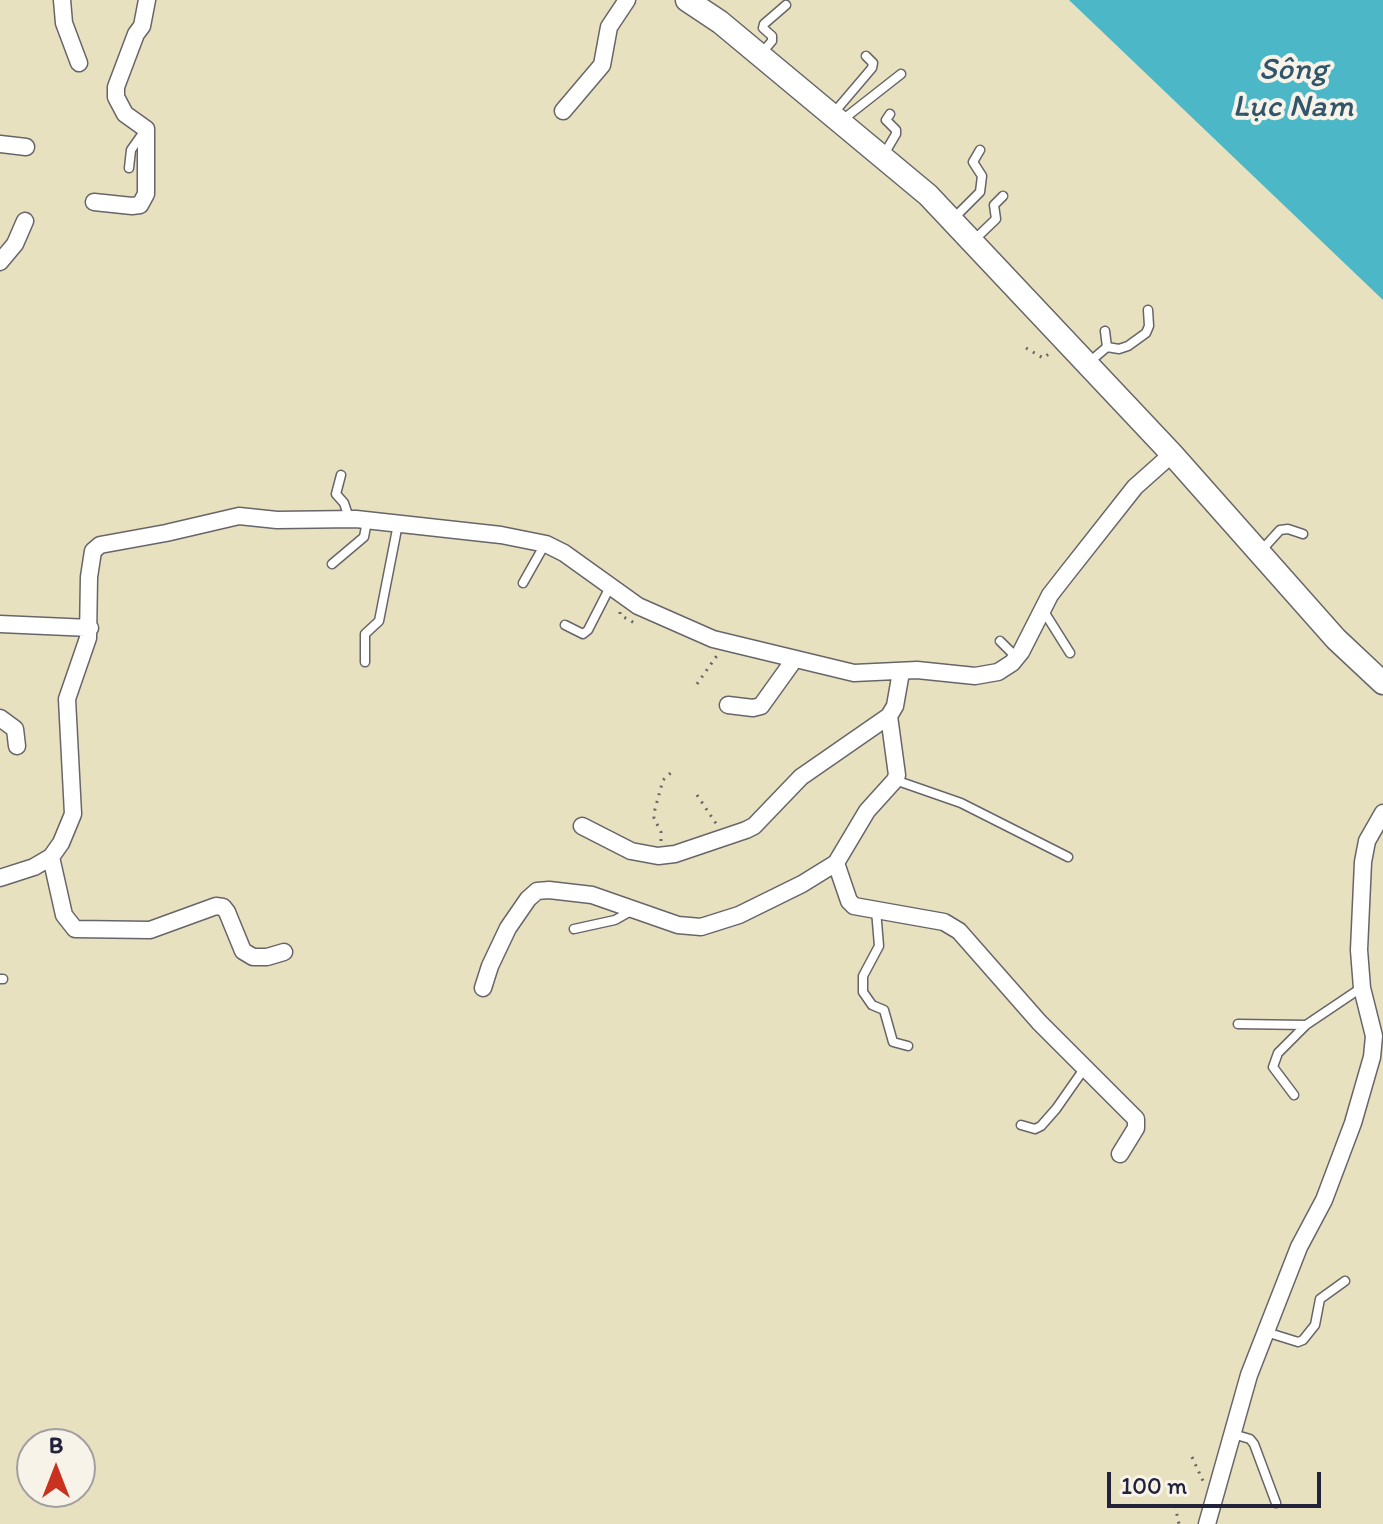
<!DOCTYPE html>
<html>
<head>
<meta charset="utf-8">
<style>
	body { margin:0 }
	#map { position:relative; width:1383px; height:1524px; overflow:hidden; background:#e8e1bf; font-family:Itim,sans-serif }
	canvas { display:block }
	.north { position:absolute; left:16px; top:1428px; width:80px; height:80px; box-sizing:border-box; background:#f7f3e8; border:2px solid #a29fa3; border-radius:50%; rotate:0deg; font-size:22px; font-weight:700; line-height:32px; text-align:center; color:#22223b }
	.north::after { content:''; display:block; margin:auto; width:28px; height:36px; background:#c8321e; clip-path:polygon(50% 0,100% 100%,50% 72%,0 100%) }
	.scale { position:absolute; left:1107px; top:1472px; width:214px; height:36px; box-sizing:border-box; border:4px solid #22223b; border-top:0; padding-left:10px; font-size:24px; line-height:28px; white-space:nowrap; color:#22223b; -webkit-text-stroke:6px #f7f3e8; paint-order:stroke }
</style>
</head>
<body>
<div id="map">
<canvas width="1383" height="1524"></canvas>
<div class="north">B</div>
<div class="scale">100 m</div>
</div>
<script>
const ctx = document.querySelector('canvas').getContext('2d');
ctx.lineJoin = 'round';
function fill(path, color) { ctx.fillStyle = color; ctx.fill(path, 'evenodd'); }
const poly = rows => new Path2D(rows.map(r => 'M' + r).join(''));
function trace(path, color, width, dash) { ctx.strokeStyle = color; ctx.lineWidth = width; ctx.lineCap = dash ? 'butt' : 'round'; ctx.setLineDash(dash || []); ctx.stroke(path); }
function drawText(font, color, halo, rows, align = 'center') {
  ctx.font = font + ' Itim,sans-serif'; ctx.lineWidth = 8; ctx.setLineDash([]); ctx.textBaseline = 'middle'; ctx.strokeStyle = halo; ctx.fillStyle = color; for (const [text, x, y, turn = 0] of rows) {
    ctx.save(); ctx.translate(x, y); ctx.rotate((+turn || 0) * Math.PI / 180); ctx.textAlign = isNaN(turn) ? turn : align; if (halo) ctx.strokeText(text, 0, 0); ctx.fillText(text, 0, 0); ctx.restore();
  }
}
const water = poly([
	[1069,0,1383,0,1383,300]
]);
const path = poly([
	[1026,348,1043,358,1053,351],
	[620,612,620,615,638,625],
	[697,684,718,654],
	[697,795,717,825],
	[661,841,661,832,654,818,655,809,663,780,674,770],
	[1192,1457,1204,1483],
	[1175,1506,1179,1524]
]);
const lane = poly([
	[760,55,772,41,772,36,763,28,764,24,786,5],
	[832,115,872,68,873,63,866,56],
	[841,121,901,74],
	[883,156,896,134,896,130,886,120,890,114],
	[129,168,131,150,143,133],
	[952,220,980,192,982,176,973,162,980,150],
	[973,241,996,219,994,205,1003,196],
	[1107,347,1119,349,1128,346,1146,333,1149,326,1148,310],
	[1087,364,1107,347,1105,331],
	[341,475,336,494,344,503,349,518],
	[1260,552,1280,530,1288,529,1303,534],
	[332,564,364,537,367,521],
	[523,583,545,544],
	[1043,610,1070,653],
	[565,625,583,634,588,630,610,587],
	[1000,641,1016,657],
	[365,662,365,634,379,621,398,524],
	[895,780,961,803,1068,857],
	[876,910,879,946,863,976,863,992,872,1005,884,1010,893,1042,908,1046],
	[574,929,615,920,631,911],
	[0,979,3,979],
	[1238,1024,1306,1025],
	[1294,1095,1273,1067,1278,1053,1306,1025,1361,988],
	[1021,1125,1035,1129,1041,1126,1056,1109,1084,1069],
	[1266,1332,1298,1342,1303,1340,1315,1325,1320,1299,1345,1281],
	[1233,1434,1250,1439,1254,1444,1276,1503]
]);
const street = poly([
	[62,0,64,23,79,63],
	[563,111,602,65,609,27,627,0],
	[0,144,26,147],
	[94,202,132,206,140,205,146,194,146,129,125,114,116,97,116,87,136,34,142,26,147,0],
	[0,262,15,244,25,221],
	[0,624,90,628],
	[728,705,753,708,761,706,794,660],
	[0,718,15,729,17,746],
	[582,826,631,851,658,856,675,854,746,830,754,826,801,777,889,716,895,706,901,672],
	[51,857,64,915,75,929,150,930,216,906,223,907,227,912,243,951,253,957,267,957,284,952],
	[836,863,849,901,854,906,944,922,959,931,1039,1022,1136,1119,1136,1128,1120,1154],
	[0,878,34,867,51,857,61,843,73,814,67,699,88,638,89,577,93,551,100,545,166,533,239,516,277,520,356,519,501,535,546,544,564,553,638,606,713,639,854,673,917,670,975,676,998,672,1012,663,1021,652,1050,595,1064,577,1135,487,1172,454],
	[483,988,490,966,508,928,528,899,537,891,549,890,592,895,678,925,701,927,739,915,802,884,836,863,867,811,895,780,897,775,889,716],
	[1207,1524,1249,1375,1299,1247,1324,1200,1353,1123,1372,1057,1374,1036,1362,988,1359,950,1363,862,1367,841,1383,813]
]);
const secondary = poly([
	[687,0,720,22,928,195,1172,454,1336,639,1383,683]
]);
const waterNames = [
	["Sông",1293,71],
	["Lục Nam",1293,108]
];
fill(water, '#4cb8c7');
trace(lane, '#676569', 11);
trace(street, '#676569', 19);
trace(secondary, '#676569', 25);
trace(path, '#676569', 3, [2, 6]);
trace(lane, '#fff', 8);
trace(street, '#fff', 16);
trace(secondary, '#fff', 22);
drawText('italic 32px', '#31566c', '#f7f3e8', waterNames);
</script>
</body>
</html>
